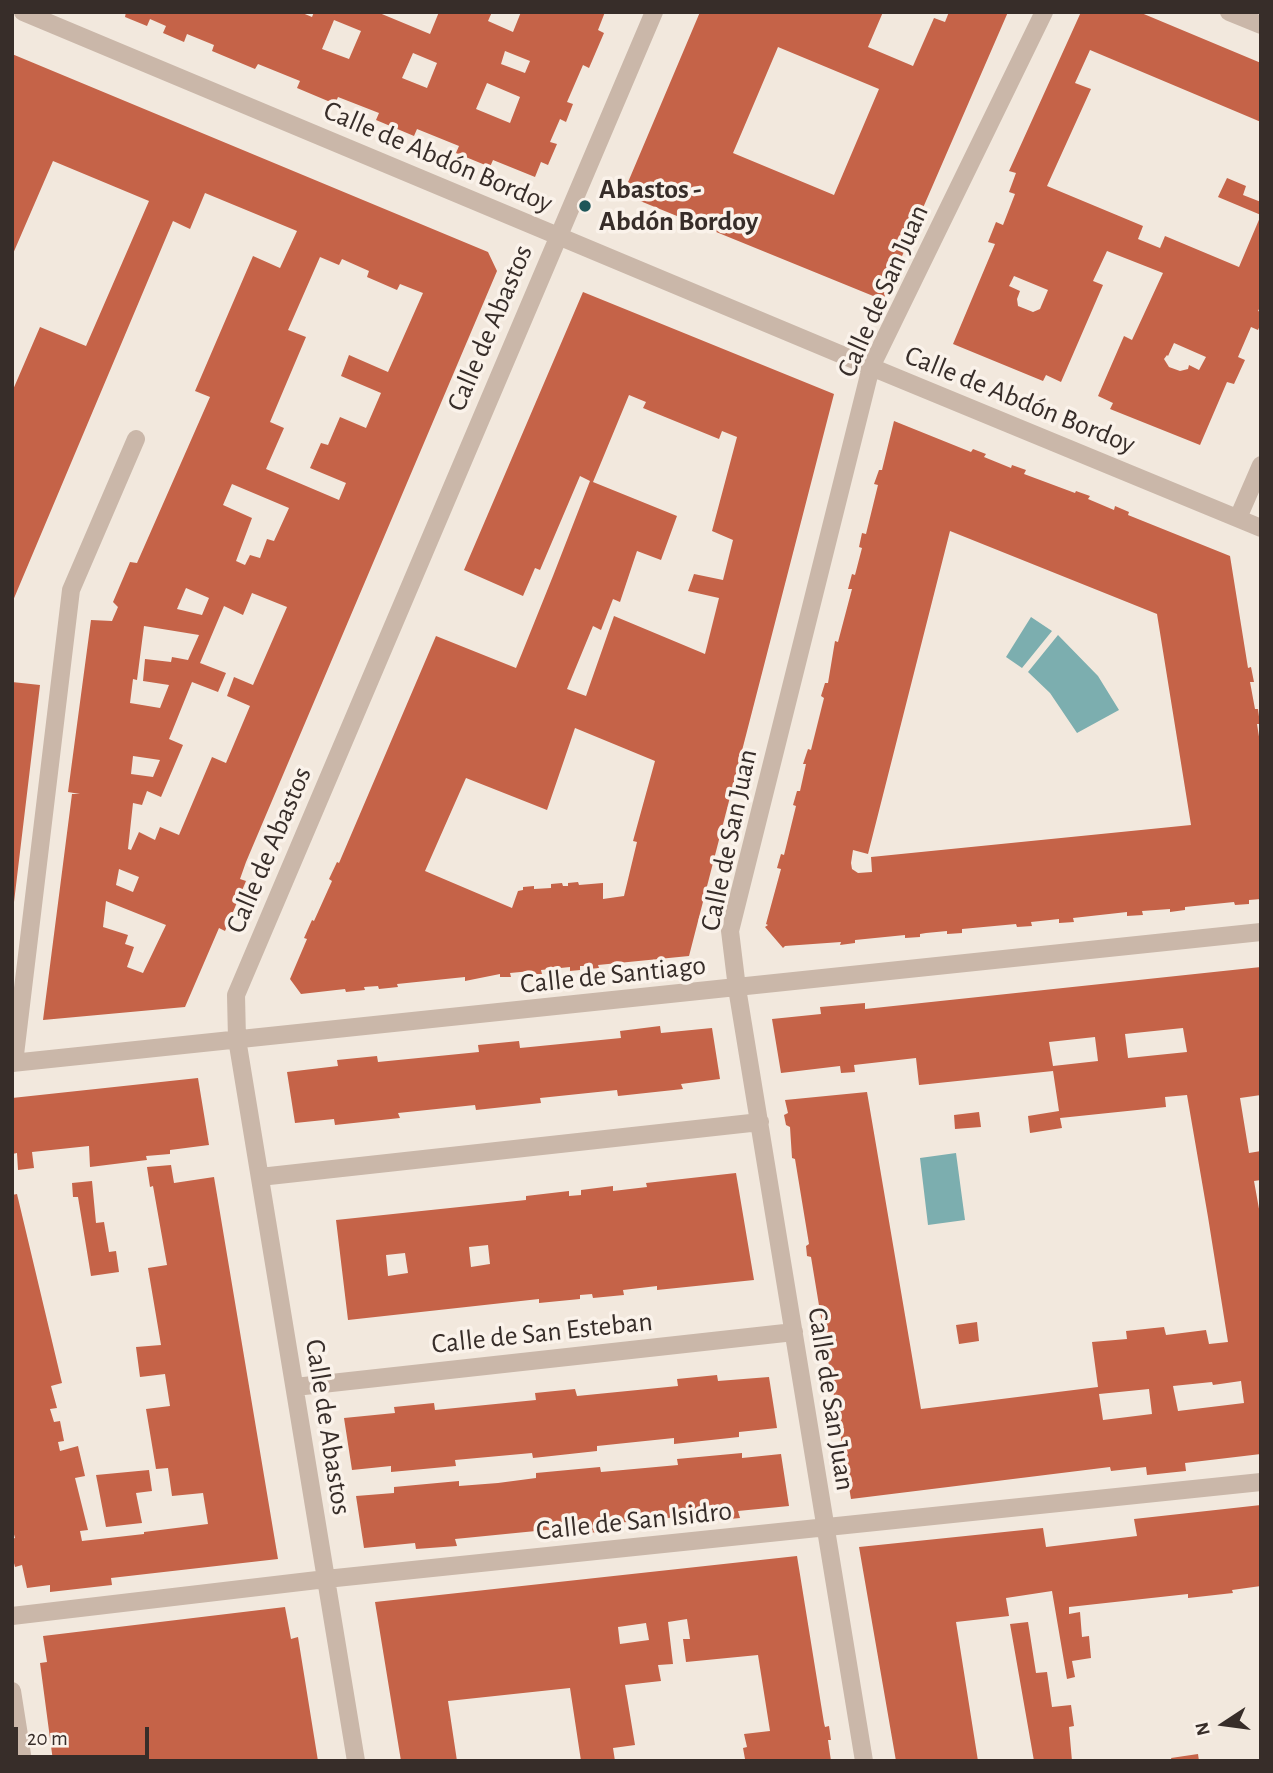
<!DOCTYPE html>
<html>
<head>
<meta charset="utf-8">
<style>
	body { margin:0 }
	#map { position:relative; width:1273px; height:1773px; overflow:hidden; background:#f2e8dd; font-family:"Alegreya Sans",sans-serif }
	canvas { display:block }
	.frame { position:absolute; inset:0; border:14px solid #372d29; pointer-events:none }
	.north { position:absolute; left:1189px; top:1689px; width:70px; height:70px; -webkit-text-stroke:5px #faf2ea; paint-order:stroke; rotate:257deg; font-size:19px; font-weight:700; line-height:28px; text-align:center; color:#372d29 }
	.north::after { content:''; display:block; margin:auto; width:24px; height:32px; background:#372d29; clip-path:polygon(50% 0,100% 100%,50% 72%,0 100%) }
	.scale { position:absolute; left:14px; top:1727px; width:135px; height:32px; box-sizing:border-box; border:4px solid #372d29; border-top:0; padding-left:9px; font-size:21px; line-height:24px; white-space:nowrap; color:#372d29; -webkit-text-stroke:5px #faf2ea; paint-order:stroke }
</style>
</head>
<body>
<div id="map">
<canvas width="1273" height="1773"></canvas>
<div class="frame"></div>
<div class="north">N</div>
<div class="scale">20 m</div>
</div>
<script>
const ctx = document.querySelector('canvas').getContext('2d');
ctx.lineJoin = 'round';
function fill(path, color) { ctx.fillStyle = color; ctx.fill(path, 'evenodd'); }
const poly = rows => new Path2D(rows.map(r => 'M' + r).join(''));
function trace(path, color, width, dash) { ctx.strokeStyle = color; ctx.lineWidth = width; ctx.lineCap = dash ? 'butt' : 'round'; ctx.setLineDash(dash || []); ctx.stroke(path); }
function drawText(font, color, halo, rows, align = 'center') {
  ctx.font = font + ' "Alegreya Sans",sans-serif'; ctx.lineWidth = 7; ctx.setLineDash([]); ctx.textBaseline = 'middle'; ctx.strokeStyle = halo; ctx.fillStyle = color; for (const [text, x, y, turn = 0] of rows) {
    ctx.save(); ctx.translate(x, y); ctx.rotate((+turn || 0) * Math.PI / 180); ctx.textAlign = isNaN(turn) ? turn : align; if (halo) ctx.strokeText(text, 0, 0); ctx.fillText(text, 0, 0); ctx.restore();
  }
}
const water = poly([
	[1031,617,1052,631,1022,668,1006,657],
	[1058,635,1098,676,1119,710,1077,733,1050,693,1028,672],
	[956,1153,965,1220,928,1225,920,1158]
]);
const building = poly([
	[126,12,300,12,312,17,314,12,377,12,430,34,439,12,492,12,488,21,513,32,521,12,605,12,598,30,604,33,589,68,583,65,567,102,573,104,566,122,560,119,550,142,557,144,548,165,541,162,535,177,493,160,490,167,456,153,459,146,417,129,414,136,376,120,379,113,338,97,335,104,297,88,300,81,258,64,255,69,212,51,214,45,187,34,184,42,163,33,166,26,150,19,147,26,125,17],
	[334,20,361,31,349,59,322,49],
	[505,51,530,61,525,73,501,64],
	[413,53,437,63,427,88,402,78],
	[487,83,520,97,510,123,476,109],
	[700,12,883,12,868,47,913,66,934,18,945,22,949,12,1008,12,883,300,623,194],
	[778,47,879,89,834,195,733,153],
	[1081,12,1139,12,1261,63,1261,122,1090,50,1075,83,1091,89,1047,186,1143,226,1138,239,1160,248,1165,236,1239,267,1261,215,1218,197,1227,178,1246,186,1243,195,1261,202,1261,305,1258,311,1261,312,1261,323,1258,330,1251,327,1238,357,1245,360,1234,384,1227,382,1200,445,1110,409,1113,403,1098,396,1124,336,1132,340,1163,273,1107,251,1093,281,1103,285,1061,382,1046,375,1043,381,953,344,995,244,988,242,996,222,1003,225,1015,194,1009,192,1016,173,1009,171],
	[1014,276,1048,290,1040,309,1033,312,1018,306,1017,299,1020,291,1009,286],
	[1174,343,1206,357,1199,370,1189,365,1188,369,1180,371,1169,367,1164,359,1167,355,1168,356],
	[12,54,488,252,497,271,246,862,240,879,246,881,225,931,219,928,185,1007,43,1020,72,794,80,794,68,792,91,620,112,621,118,607,113,602,130,562,137,563,210,397,195,391,253,256,280,268,297,231,205,193,190,229,173,221,12,603,12,392,40,327,86,346,149,201,53,161,12,256],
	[320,257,339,265,342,259,369,271,367,277,397,290,400,284,423,293,388,372,349,355,341,376,381,393,366,428,340,417,328,445,321,443,310,468,346,483,339,500,266,469,284,428,270,422,306,337,288,330],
	[232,484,289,508,274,541,267,539,260,558,250,555,245,565,236,561,252,518,223,505],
	[186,588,209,598,202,615,177,609],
	[252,593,287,607,253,685,234,677,227,696,250,706,226,763,212,757,179,835,160,827,155,840,139,832,131,850,128,849,133,803,142,805,147,791,161,797,183,745,169,739,192,682,218,692,226,673,200,663,224,606,243,615],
	[144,626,199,635,188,660,172,657,171,662,145,659,143,681,169,685,160,708,130,703,133,679,137,680],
	[133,756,160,760,153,777,131,774],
	[119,869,139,877,133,892,116,885],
	[106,901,166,925,143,973,127,967,134,947,125,944,128,935,103,927],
	[583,292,834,394,689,956,598,965,599,968,589,969,588,966,580,966,580,970,570,971,570,967,541,970,542,974,531,974,531,971,510,973,511,977,500,977,500,974,465,981,465,977,397,984,398,987,379,989,378,986,364,987,365,990,346,992,345,989,301,994,290,979,307,939,304,938,312,920,314,921,332,881,329,879,337,862,339,863,436,636,516,668,553,576,590,481,580,476,540,570,535,568,523,596,464,570],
	[629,395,646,402,643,408,719,439,722,431,737,437,712,531,733,540,723,580,694,574,688,591,719,598,705,654,614,616,586,696,567,689,593,626,601,630,613,599,620,602,637,551,661,560,677,516,593,482],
	[575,728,655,761,633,841,637,842,624,896,603,899,603,883,579,885,578,882,568,883,568,886,563,886,562,883,551,884,551,888,534,889,534,886,523,887,523,890,518,891,512,908,425,871,466,778,547,810],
	[894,421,971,452,973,449,986,454,984,457,1011,468,1012,465,1026,470,1024,474,1075,493,1076,491,1090,496,1088,499,1114,510,1115,506,1129,512,1128,515,1230,556,1248,668,1251,667,1254,682,1250,682,1255,709,1258,709,1260,724,1257,724,1261,749,1261,899,1249,900,1249,904,1235,905,1234,902,1185,907,1185,910,1170,912,1170,909,1142,911,1143,915,1127,916,1127,912,1073,918,1074,922,1059,923,1059,919,1031,922,1032,926,1017,927,1016,924,962,929,962,933,947,934,947,931,926,933,920,934,920,937,905,938,905,935,855,940,855,943,840,945,841,942,785,946,783,948,765,927,768,925,766,924,781,869,777,868,781,854,784,855,796,806,793,805,797,791,800,791,806,764,803,764,808,749,811,750,824,698,821,696,825,683,828,683,835,641,838,642,852,589,848,589,852,574,855,575,862,548,859,547,862,533,866,534,878,485,874,484,879,470,882,470],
	[950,531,1157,614,1191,825,871,857,872,872,858,873,852,869,851,863,853,850,868,854],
	[12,682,40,685,14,902,12,902],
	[1261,967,1261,1095,1240,1098,1249,1153,1261,1151,1261,1180,1254,1181,1261,1220,1261,1454,1185,1463,1186,1471,1147,1475,1146,1467,1111,1471,1110,1467,851,1499,811,1257,807,1256,806,1246,809,1244,795,1159,792,1158,790,1127,786,1125,784,1115,788,1113,785,1100,867,1092,921,1409,1098,1387,1092,1342,1127,1339,1126,1331,1164,1327,1166,1335,1206,1330,1209,1344,1228,1342,1208,1217,1187,1095,1165,1097,1166,1107,1060,1118,1062,1128,1030,1133,1028,1116,1059,1111,1053,1071,919,1085,916,1058,854,1065,855,1072,841,1073,840,1066,781,1073,772,1019,821,1014,820,1007,865,1003,865,1009],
	[1183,1028,1187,1052,1128,1058,1125,1034],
	[1095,1037,1098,1061,1053,1066,1049,1042],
	[1241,1381,1244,1403,1178,1411,1173,1386,1212,1382,1213,1385],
	[1149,1389,1152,1414,1103,1420,1099,1394],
	[660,1026,661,1033,712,1028,720,1079,681,1084,683,1089,618,1096,617,1090,540,1098,541,1103,476,1110,475,1105,398,1113,400,1118,335,1125,334,1119,295,1123,287,1072,338,1066,337,1060,377,1056,378,1062,479,1052,478,1045,519,1041,520,1048,621,1038,620,1031],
	[198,1078,209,1145,170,1150,170,1154,146,1156,147,1160,90,1167,89,1146,32,1152,34,1168,18,1170,17,1153,12,1154,12,1098],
	[979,1112,981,1127,955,1129,954,1115],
	[171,1165,174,1183,214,1177,278,1559,111,1578,112,1585,50,1592,50,1585,27,1588,22,1565,15,1567,12,1555,12,1539,15,1538,12,1527,12,1195,17,1194,62,1383,51,1386,57,1408,50,1409,54,1422,60,1421,64,1441,58,1442,60,1451,78,1446,85,1476,75,1478,88,1530,80,1531,82,1541,144,1534,144,1532,208,1524,203,1493,172,1496,168,1468,156,1469,146,1409,170,1406,165,1374,140,1377,136,1347,161,1345,148,1268,167,1265,153,1186,150,1187,147,1167],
	[736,1173,754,1280,657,1290,657,1286,623,1290,624,1295,593,1298,592,1294,580,1295,580,1299,539,1303,539,1299,348,1320,336,1220,526,1200,526,1196,569,1191,569,1196,581,1195,581,1190,613,1186,613,1191,647,1187,646,1183],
	[488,1245,490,1264,471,1267,469,1247],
	[405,1253,408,1273,388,1276,386,1255],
	[92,1181,96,1223,104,1222,109,1252,116,1251,119,1272,91,1276,78,1197,73,1197,72,1183],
	[977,1322,979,1341,959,1344,956,1325],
	[717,1375,718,1381,769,1377,777,1428,739,1432,739,1437,674,1444,674,1438,597,1446,597,1451,533,1458,532,1453,455,1460,456,1466,391,1472,391,1466,352,1470,344,1418,395,1413,394,1407,434,1403,435,1410,536,1400,535,1393,575,1389,577,1396,678,1386,677,1379],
	[742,1453,742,1458,781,1454,789,1506,738,1511,740,1518,699,1522,698,1515,597,1525,598,1532,558,1536,556,1529,455,1539,457,1546,416,1549,415,1543,364,1548,356,1496,394,1493,394,1487,459,1481,459,1486,498,1483,536,1478,536,1473,600,1467,601,1472,678,1465,677,1459],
	[149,1470,152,1491,136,1493,142,1523,106,1527,96,1475],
	[1261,1505,1261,1586,1232,1590,1233,1593,1188,1598,1188,1594,1069,1607,1069,1614,1080,1612,1082,1637,1089,1636,1091,1658,1072,1661,1075,1677,1067,1679,1052,1591,1006,1598,1009,1616,956,1622,978,1761,896,1761,859,1547,1043,1528,1046,1547,1137,1536,1134,1519],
	[797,1556,824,1723,825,1727,829,1726,831,1740,828,1740,831,1761,745,1759,743,1748,747,1747,744,1734,770,1731,758,1655,686,1662,683,1639,690,1639,687,1619,668,1622,673,1664,658,1665,661,1681,625,1685,635,1745,613,1748,615,1761,581,1761,570,1688,448,1701,457,1761,401,1761,375,1602],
	[646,1623,649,1640,620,1644,618,1627],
	[285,1607,291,1639,298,1637,318,1761,53,1761,40,1663,47,1662,43,1636],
	[1028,1622,1036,1673,1047,1672,1052,1707,1071,1705,1074,1726,1069,1727,1072,1761,1034,1761,1010,1624],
	[1198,1754,1199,1761,1172,1761,1171,1758]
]);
const street = poly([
	[23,12,871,367,1261,528],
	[1229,12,1261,25],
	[1238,518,1261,465],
	[12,1063,1261,932],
	[14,1063,71,590,136,439],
	[260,1177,760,1122],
	[295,1387,794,1332],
	[12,1616,326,1579,1261,1482],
	[12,1691,23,1761],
	[356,1761,237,1039,236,995,654,12],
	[864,1761,737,988,730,931,871,367,1044,12]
]);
const markers = [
	[585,206,7,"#1e5659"]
];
const streetNames = [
	["Calle de Abdón Bordoy",438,157,23],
	["Calle de San Juan",883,291,-66],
	["Calle de Abastos",490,328,-67],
	["Calle de Abdón Bordoy",1020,400,22],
	["Calle de San Juan",729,840,-78],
	["Calle de Abastos",269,850,-67],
	["Calle de Santiago",613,975,-6],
	["Calle de San Esteban",542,1333,-6],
	["Calle de San Juan",831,1399,81],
	["Calle de Abastos",328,1427,81],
	["Calle de San Isidro",634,1521,-6]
];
const poiNames = [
	["Abastos -",599,190],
	["Abdón Bordoy",599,222]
];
fill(water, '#7caeaf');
fill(building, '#c56348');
trace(street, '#cab7a9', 18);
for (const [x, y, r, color] of markers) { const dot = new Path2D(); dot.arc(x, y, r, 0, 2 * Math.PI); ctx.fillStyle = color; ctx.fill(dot); trace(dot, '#faf2ea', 2.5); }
drawText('28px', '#372d29', '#faf2ea', streetNames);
drawText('bold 28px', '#372d29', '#faf2ea', poiNames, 'left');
</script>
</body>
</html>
